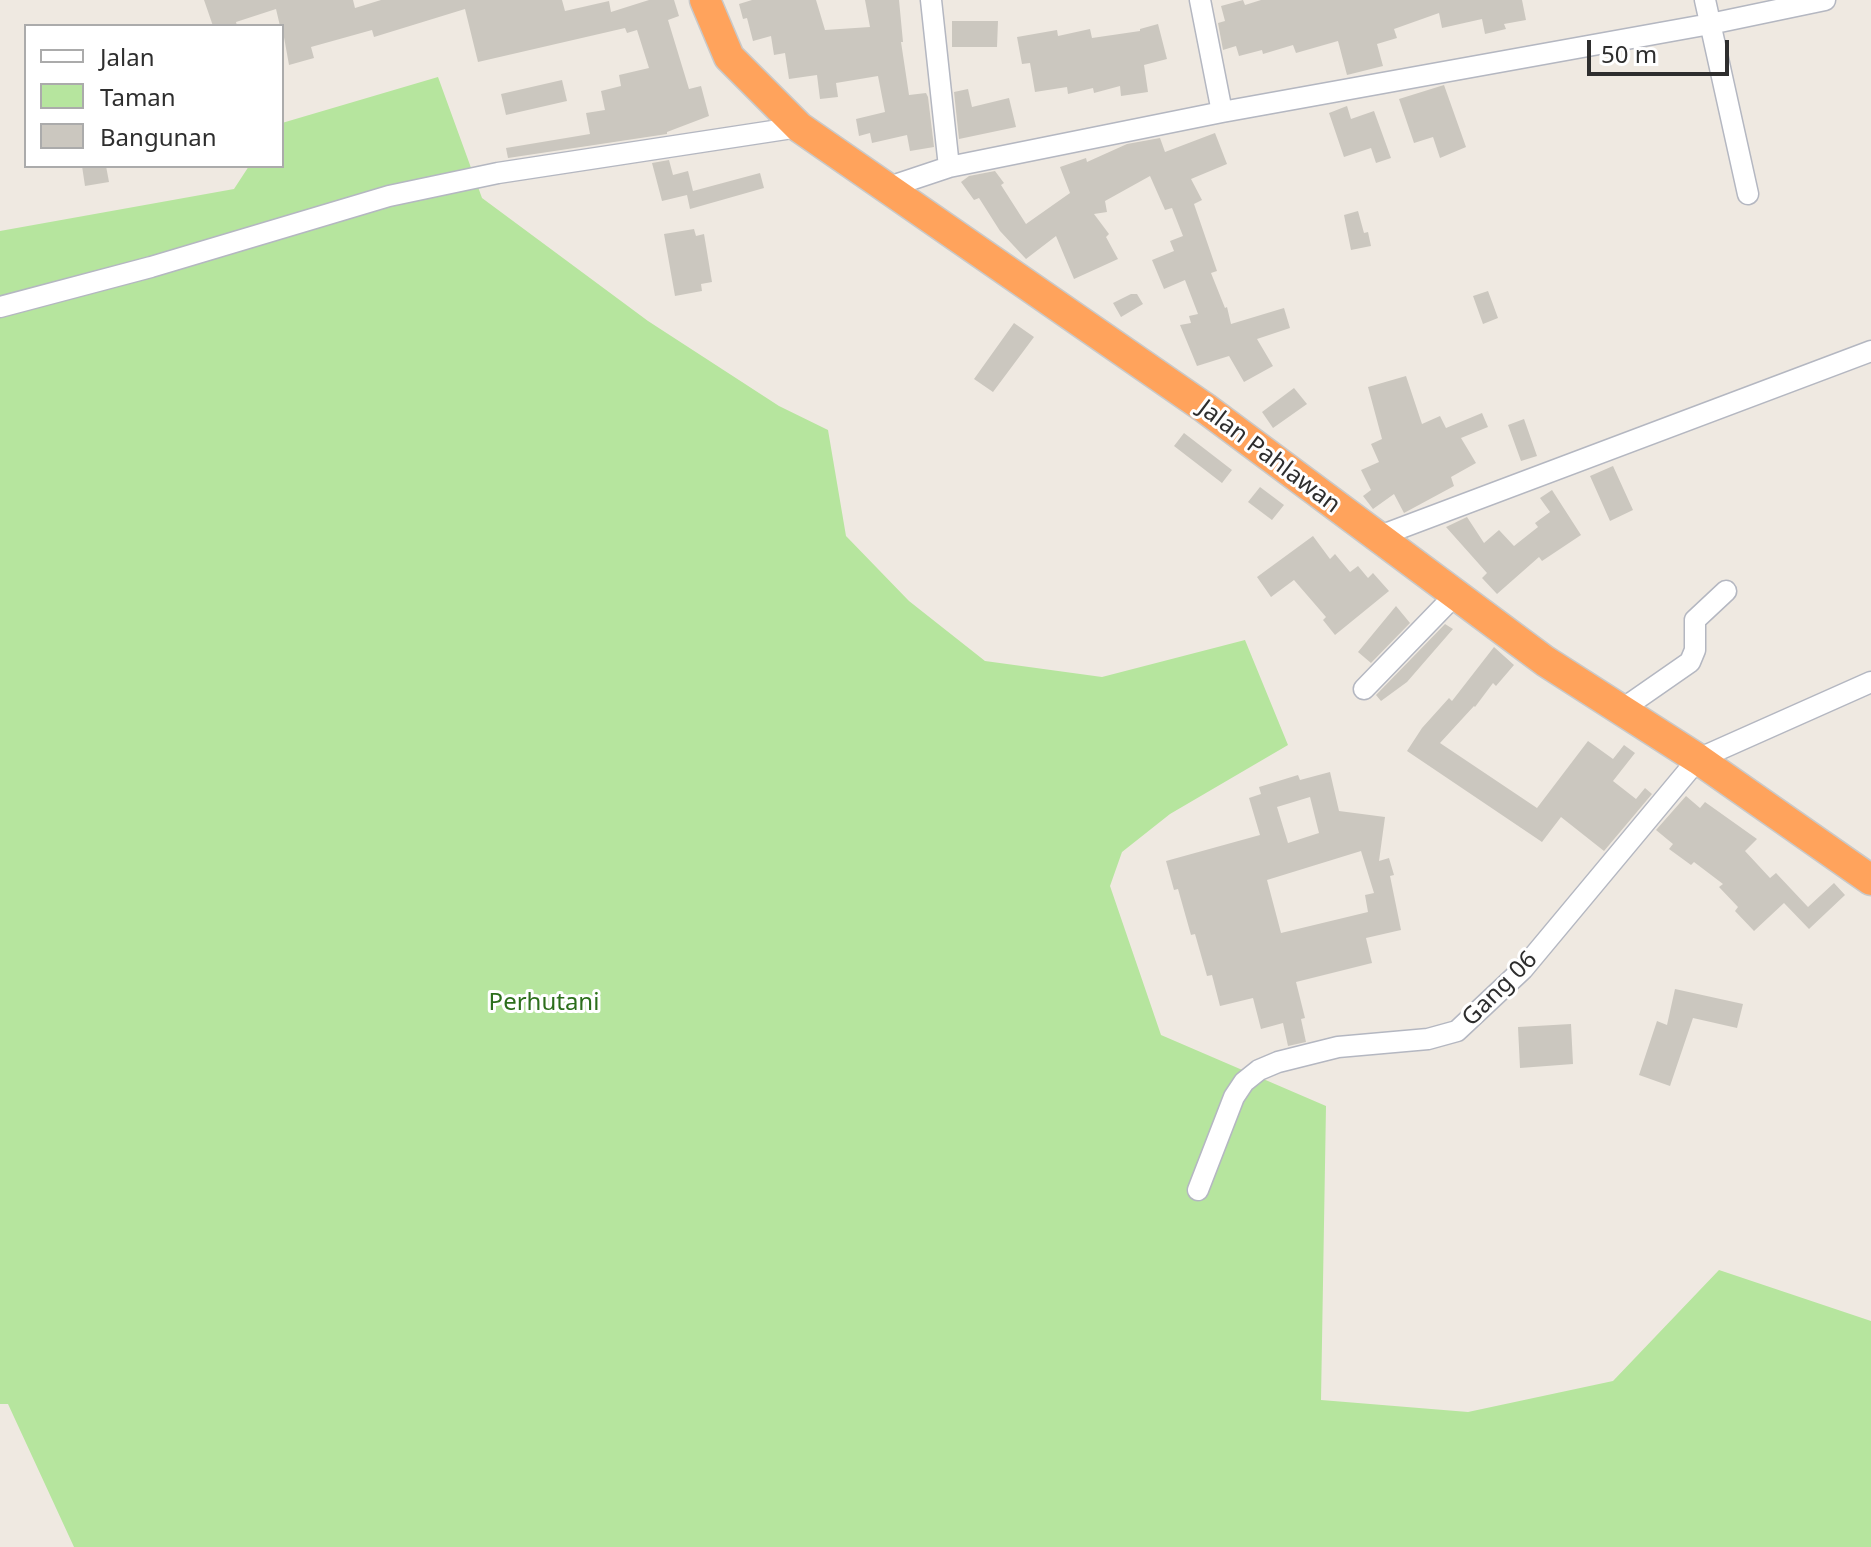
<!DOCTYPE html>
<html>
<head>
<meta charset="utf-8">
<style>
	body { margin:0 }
	#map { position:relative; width:1871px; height:1547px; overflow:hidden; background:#efe9e1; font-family:"Noto Sans",sans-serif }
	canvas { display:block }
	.legend { position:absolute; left:24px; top:24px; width:260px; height:144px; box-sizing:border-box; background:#fff; border:2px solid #ababab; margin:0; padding:10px 14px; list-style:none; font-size:24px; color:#2e2e2e }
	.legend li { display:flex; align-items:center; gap:16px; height:40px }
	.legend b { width:40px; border:2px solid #ababab }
	.scale { position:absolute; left:1587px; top:40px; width:142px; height:36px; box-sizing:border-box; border:4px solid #2e2e2e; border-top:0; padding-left:10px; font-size:24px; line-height:28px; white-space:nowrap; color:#2e2e2e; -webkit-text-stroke:6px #fff; paint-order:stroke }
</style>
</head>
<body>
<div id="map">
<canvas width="1871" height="1547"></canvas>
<ul class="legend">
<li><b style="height:10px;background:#fff"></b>Jalan</li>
<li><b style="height:22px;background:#b6e59e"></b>Taman</li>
<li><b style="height:22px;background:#cbc7bf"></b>Bangunan</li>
</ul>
<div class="scale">50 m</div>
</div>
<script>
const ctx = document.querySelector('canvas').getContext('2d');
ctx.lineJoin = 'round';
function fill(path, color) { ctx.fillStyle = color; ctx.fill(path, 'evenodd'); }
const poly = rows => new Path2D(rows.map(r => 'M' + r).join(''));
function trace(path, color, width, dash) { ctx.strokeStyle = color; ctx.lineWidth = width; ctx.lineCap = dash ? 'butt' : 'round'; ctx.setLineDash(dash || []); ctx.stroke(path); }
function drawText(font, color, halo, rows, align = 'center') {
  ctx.font = font + ' "Noto Sans",sans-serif'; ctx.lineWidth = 6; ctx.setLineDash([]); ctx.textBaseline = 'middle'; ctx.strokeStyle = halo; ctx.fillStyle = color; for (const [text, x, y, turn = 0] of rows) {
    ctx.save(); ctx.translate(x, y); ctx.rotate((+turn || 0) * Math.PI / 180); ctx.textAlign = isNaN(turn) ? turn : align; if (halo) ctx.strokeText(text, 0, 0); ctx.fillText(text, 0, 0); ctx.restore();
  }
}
const green = poly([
	[438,77,482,198,648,321,779,406,828,430,846,536,909,601,985,661,1102,677,1245,640,1288,745,1170,814,1122,852,1110,886,1161,1035,1326,1106,1321,1400,1468,1412,1613,1381,1719,1270,1871,1321,1871,1547,74,1547,8,1404,0,1404,0,231,234,189,249,166,282,166,282,123]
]);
const building = poly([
	[204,0,353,0,355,8,381,0,562,0,565,11,609,1,611,12,649,0,674,0,679,16,668,20,689,89,701,86,709,116,667,132,667,134,508,158,506,148,590,134,586,113,605,110,601,91,621,86,619,75,649,68,637,30,627,33,625,28,478,62,465,9,374,37,372,30,311,47,314,58,289,65,282,26,280,26,276,9,236,22,237,26,213,26],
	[752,0,816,0,825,30,870,27,865,0,899,0,903,42,901,42,909,95,926,93,928,97,934,147,910,151,907,135,872,143,870,133,859,136,856,119,885,112,878,76,836,83,838,97,820,99,817,75,789,79,785,53,774,55,771,36,753,41,747,18,743,19,739,4],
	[1243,0,1245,5,1261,0,1522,0,1526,20,1504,24,1506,29,1485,34,1482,19,1442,28,1439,13,1394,29,1397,38,1377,44,1383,66,1347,75,1338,41,1296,53,1293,45,1263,54,1262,50,1239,56,1236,46,1223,50,1218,23,1225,21,1221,6],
	[952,21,998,21,997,47,952,47],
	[1158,24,1167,59,1144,65,1148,92,1121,96,1120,86,1094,93,1093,88,1068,94,1067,87,1035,92,1030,63,1022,64,1017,37,1057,30,1058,36,1090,29,1092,38,1140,31,1140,29],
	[562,80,567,101,506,115,501,94],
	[1444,85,1466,147,1440,158,1433,137,1414,143,1399,99],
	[968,89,972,107,1009,98,1016,127,959,139,954,92],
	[1347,106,1351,119,1374,111,1391,158,1376,163,1371,148,1344,157,1329,113],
	[1215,133,1227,164,1191,179,1202,200,1194,204,1217,271,1211,273,1225,308,1227,307,1231,324,1284,308,1290,328,1257,339,1273,366,1244,382,1229,356,1197,366,1180,325,1191,323,1189,316,1198,314,1185,280,1164,289,1152,260,1174,251,1170,241,1183,236,1172,208,1165,210,1150,176,1105,201,1107,212,1094,214,1109,234,1106,237,1118,259,1074,279,1056,236,1026,259,1000,231,979,198,974,200,961,182,969,176,995,171,1004,183,1001,185,1026,224,1070,193,1060,167,1086,158,1087,162,1127,144,1160,138,1165,152],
	[669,160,673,175,688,171,693,191,760,173,764,188,690,209,687,195,662,201,652,163],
	[82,166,106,166,109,182,85,186],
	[1358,211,1364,233,1368,232,1371,246,1351,250,1344,215],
	[694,229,696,236,704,234,712,282,701,284,702,291,675,296,664,234],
	[1488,291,1498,318,1483,324,1473,296],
	[1131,294,1137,294,1143,304,1121,317,1113,303],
	[1014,323,1034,337,993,392,974,379],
	[1406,376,1422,424,1440,416,1446,428,1482,413,1488,427,1461,438,1476,463,1451,477,1454,486,1404,513,1394,494,1373,509,1363,496,1371,490,1361,470,1379,462,1371,444,1382,439,1368,387],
	[1294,388,1307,404,1273,428,1262,412],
	[1524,419,1537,456,1521,461,1508,425],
	[1184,433,1232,470,1222,483,1174,446],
	[1613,466,1633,510,1610,521,1590,476],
	[1260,487,1284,505,1272,520,1248,502],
	[1552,490,1581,535,1542,561,1539,557,1497,594,1482,578,1487,573,1446,527,1467,517,1484,543,1499,530,1514,546,1538,527,1535,523,1550,512,1540,498],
	[1313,536,1330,559,1335,554,1350,572,1358,566,1368,578,1373,573,1389,591,1335,635,1323,620,1326,617,1294,580,1271,597,1257,577],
	[1396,606,1410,623,1371,663,1358,652],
	[1445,624,1453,629,1407,682,1381,701,1376,695],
	[1494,647,1514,665,1496,686,1493,683,1475,707,1474,706,1440,743,1537,808,1588,741,1613,759,1624,745,1635,753,1613,781,1636,799,1645,788,1652,794,1604,851,1561,817,1542,842,1407,751,1422,728,1449,698,1452,701],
	[1330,772,1339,811,1385,817,1379,861,1389,858,1394,875,1390,876,1401,930,1366,938,1372,963,1296,982,1305,1018,1301,1019,1306,1042,1288,1046,1283,1023,1261,1029,1253,998,1220,1006,1212,975,1207,976,1195,934,1191,935,1178,889,1174,890,1166,861,1260,835,1249,798,1261,794,1259,787,1298,775,1300,780],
	[1310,797,1319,833,1288,843,1277,807],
	[1361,851,1374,893,1365,895,1368,912,1281,933,1267,880],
	[1686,796,1700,808,1705,802,1757,839,1745,851,1770,878,1776,873,1808,907,1834,883,1845,895,1809,929,1784,903,1754,931,1735,911,1738,907,1719,887,1723,884,1694,862,1691,865,1669,849,1673,844,1656,830],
	[1675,989,1743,1004,1737,1028,1693,1018,1670,1086,1639,1075,1657,1021,1667,1025],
	[1571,1024,1573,1064,1520,1068,1518,1027]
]);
const minor = poly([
	[931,0,949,167],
	[1200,0,1222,112],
	[1705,0,1748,194],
	[886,188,949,167,1222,112,1710,24,1825,0],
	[0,307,151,267,389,196,498,173,799,127],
	[1377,537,1871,351],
	[1364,689,1455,595],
	[1621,710,1690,662,1695,650,1695,620,1726,591],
	[1198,1190,1234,1097,1244,1082,1259,1070,1278,1062,1338,1047,1428,1039,1457,1031,1523,969,1698,759,1871,682]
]);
const highway = poly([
	[705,0,729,57,799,127,1205,408,1545,661,1698,759,1871,880]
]);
const streetNames = [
	["Jalan Pahlawan",1269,457,37],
	["Gang 06",1500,989,-45]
];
const parkNames = [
	["Perhutani",544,1003]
];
fill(green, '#b6e59e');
fill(building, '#cbc7bf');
trace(minor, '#b4b7c1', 23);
trace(highway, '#c9c9c9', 33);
trace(minor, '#fff', 20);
trace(highway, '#ffa35c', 30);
drawText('24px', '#2e2e2e', '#fff', streetNames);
drawText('24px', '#2c6e1b', '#fff', parkNames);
</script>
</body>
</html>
